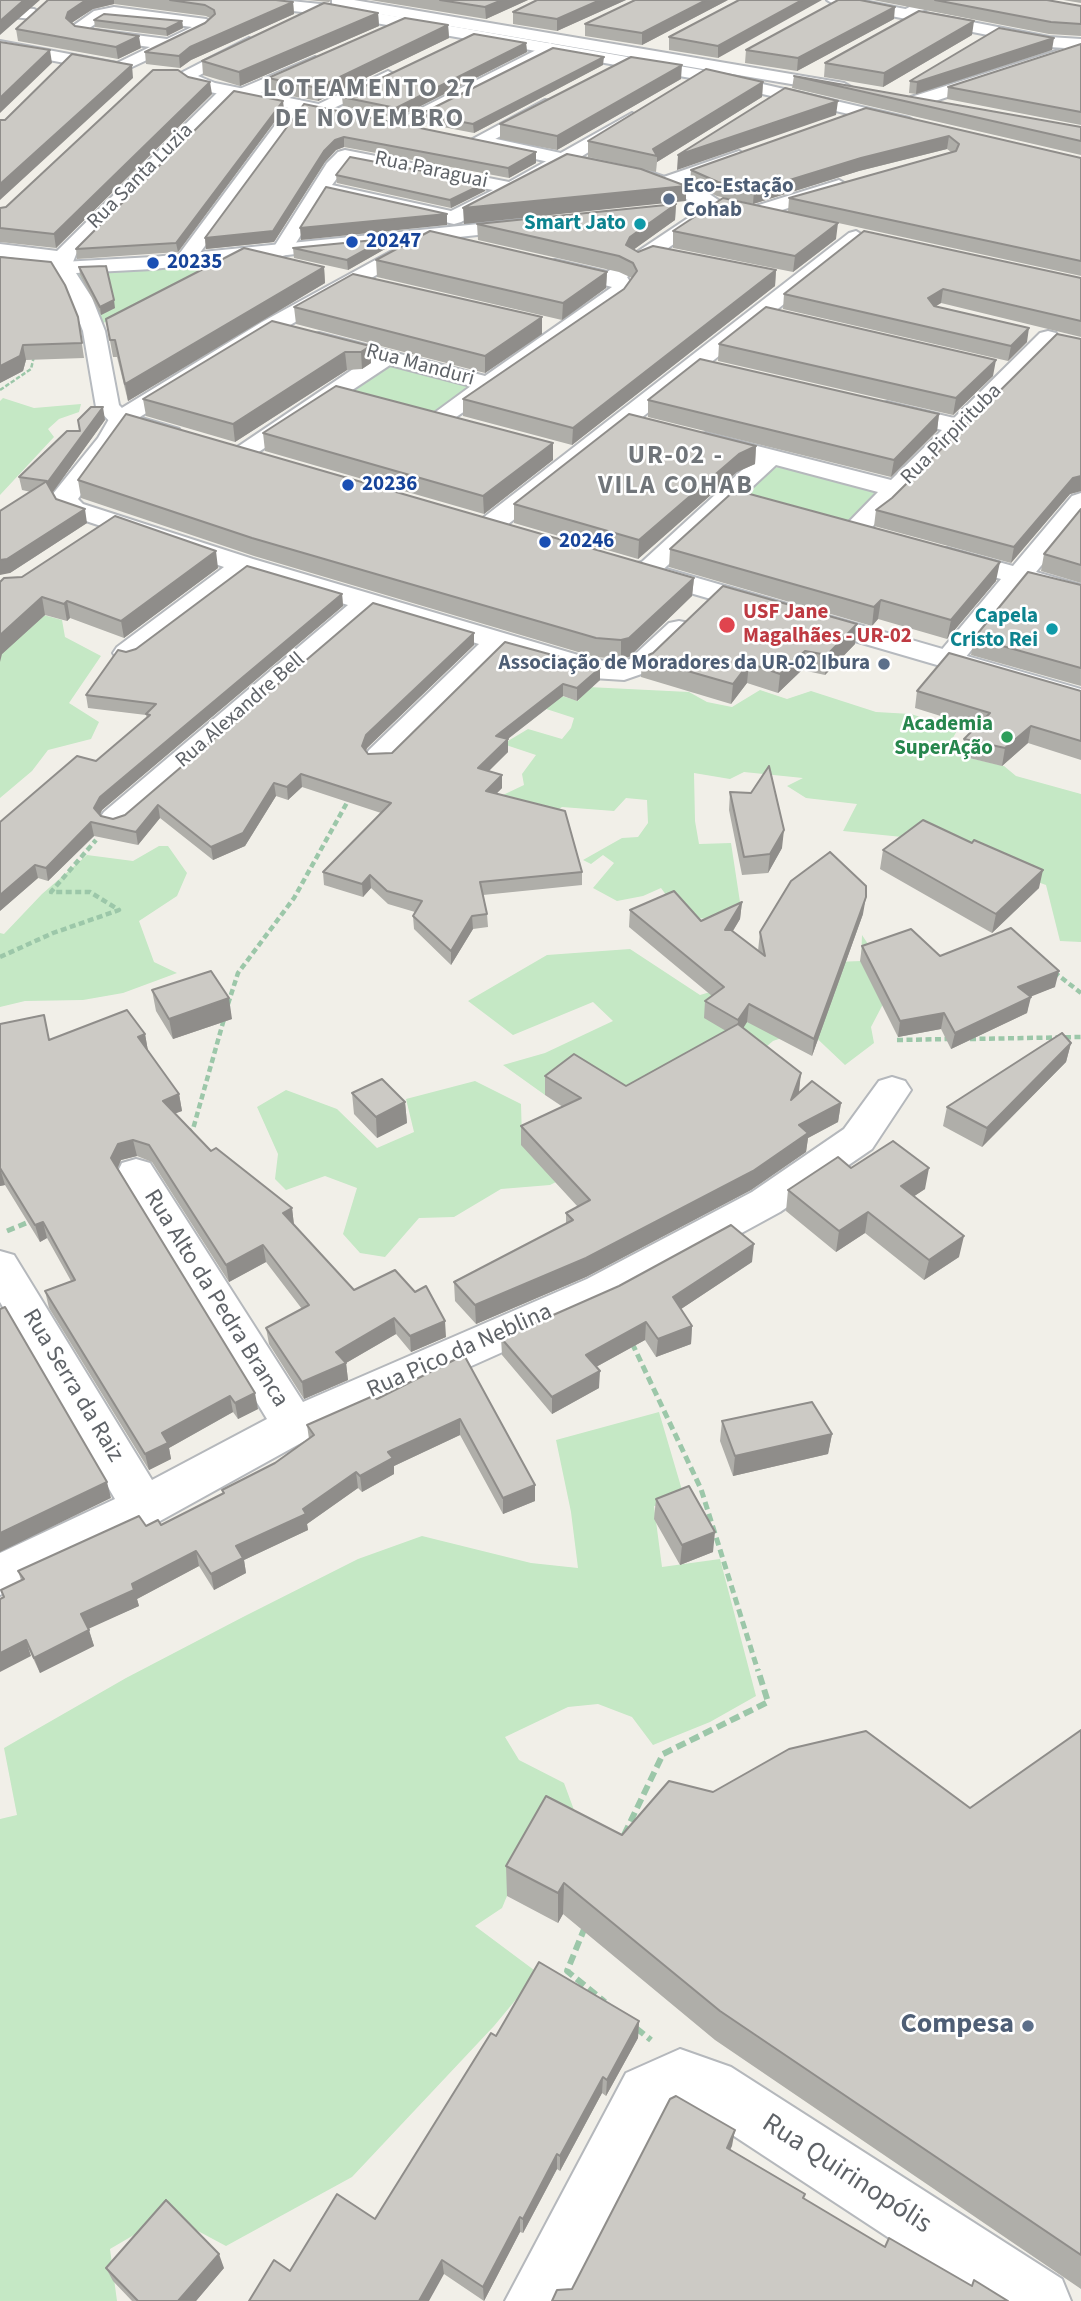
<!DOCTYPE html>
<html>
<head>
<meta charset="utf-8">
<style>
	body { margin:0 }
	canvas { display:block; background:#f1efe8 }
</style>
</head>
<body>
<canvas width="1081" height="2301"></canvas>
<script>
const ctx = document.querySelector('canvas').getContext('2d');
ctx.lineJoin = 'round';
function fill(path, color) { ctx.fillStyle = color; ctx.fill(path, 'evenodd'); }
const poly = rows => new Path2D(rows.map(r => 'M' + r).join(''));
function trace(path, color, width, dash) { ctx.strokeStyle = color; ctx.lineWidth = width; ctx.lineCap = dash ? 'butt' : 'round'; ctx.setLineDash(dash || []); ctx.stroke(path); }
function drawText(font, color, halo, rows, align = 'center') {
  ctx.font = font + ' "Source Sans 3",sans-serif'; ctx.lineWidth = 5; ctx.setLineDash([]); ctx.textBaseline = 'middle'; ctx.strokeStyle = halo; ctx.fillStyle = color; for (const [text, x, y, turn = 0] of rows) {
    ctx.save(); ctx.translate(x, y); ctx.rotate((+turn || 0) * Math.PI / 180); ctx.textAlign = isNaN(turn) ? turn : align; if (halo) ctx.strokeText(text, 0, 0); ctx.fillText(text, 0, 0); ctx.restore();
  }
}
const green = poly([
	[248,254,97,326,62,268],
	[390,365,470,386,475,388,438,414,355,393,350,389],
	[3,398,34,408,81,404,79,412,59,419,48,429,54,437,0,495,0,401],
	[778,467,788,467,880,494,855,519,843,521,751,497,746,493,770,470],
	[0,603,62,620,65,637,101,656,69,703,99,722,91,739,48,750,32,771,0,798],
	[588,687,689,692,707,702,732,707,760,690,787,699,811,691,876,712,911,714,958,729,951,741,961,756,1004,766,1016,776,1081,794,1081,942,1060,941,1046,885,912,838,843,831,857,804,806,798,787,786,803,778,744,772,730,779,694,773,695,821,699,844,731,843,740,902,723,920,682,917,661,888,643,896,617,901,593,888,614,863,603,855,591,864,583,860,622,838,638,837,648,823,647,800,626,798,614,811,562,807,544,819,486,803,524,785,522,774,536,755,503,744,528,729,562,739,571,728,574,718,534,705,549,692,578,701],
	[159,846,168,846,187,873,177,896,139,921,154,962,177,973,123,993,83,1000,25,1001,0,1007,0,933,4,934,42,894,87,855,133,861],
	[862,935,894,983,871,1027,874,1043,845,1065,807,1029,773,1041,746,1064,588,1166,550,1185,501,1189,454,1217,419,1218,385,1257,360,1253,343,1234,357,1188,325,1176,286,1190,275,1179,278,1154,257,1107,286,1090,337,1109,377,1148,414,1132,406,1099,475,1081,521,1104,522,1139,572,1112,573,1073,545,1095,503,1065,545,1053,613,1021,593,1002,513,1035,468,1001,547,955,630,949,700,995,809,963,861,961],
	[659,1412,687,1507,654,1506,662,1567,720,1559,756,1696,710,1722,653,1745,632,1717,598,1704,568,1707,505,1737,519,1760,564,1783,574,1810,596,1827,507,1896,502,1908,475,1926,538,1973,494,2026,352,2177,226,2246,168,2215,110,2249,117,2301,0,2301,0,1819,17,1815,4,1748,126,1678,243,1617,358,1559,422,1536,531,1563,578,1568,571,1512,556,1440]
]);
const pathFar3 = poly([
	[0,390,31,369,34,356]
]);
const pathFar2 = poly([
	[0,957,53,933,119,910,90,892,51,892,96,840],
	[1054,972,1081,993],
	[228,1004,238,973,294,898,349,799],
	[970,1039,1081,1037],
	[897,1040,951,1039],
	[187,1133,193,1129,224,1019]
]);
const pathFar1 = poly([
	[7,1231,31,1221],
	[632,1343,701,1489,758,1671]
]);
const path = poly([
	[624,1835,663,1754,768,1702,758,1670],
	[585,1927,567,1971,605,2002],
	[636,2028,651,2040]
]);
const minor = poly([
	[332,0,354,0,844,83,853,88,844,93,338,7,332,5,332,0],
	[923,0,944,0,912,16,906,18,898,13,923,0],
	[0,6,34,9,42,14,34,19,0,16,0,6],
	[114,7,206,19,214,24,205,33,119,73,0,51,0,41,117,63,150,47,83,38,70,28,94,11,114,7],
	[114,17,192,27,167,39,88,29,104,18,114,17],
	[550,43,558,48,556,52,403,129,397,130,388,125,550,43],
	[1081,43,1081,53,923,105,911,105,908,101,911,97,1081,43],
	[315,57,323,62,321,66,249,98,243,99,235,95,138,196,77,252,69,272,55,272,52,263,0,256,0,244,57,251,223,87,229,86,237,90,315,57],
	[388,71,397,76,394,80,323,113,317,114,308,109,388,71],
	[299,100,308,105,191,265,177,265,174,261,177,257,293,101,299,100],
	[545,100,551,101,554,105,551,109,484,145,478,147,469,141,545,100],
	[632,113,641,118,638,122,551,175,461,222,454,224,326,195,289,254,282,256,272,250,327,163,338,152,345,150,509,182,632,113],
	[349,162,493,190,451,211,332,185,349,162],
	[739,151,748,157,746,161,665,189,655,183,658,179,739,151],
	[839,180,849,186,846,190,753,219,743,213,746,209,839,180],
	[715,200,725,206,722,210,627,277,634,288,622,303,446,424,430,424,426,419,471,386,390,365,248,459,239,461,230,459,227,454,368,359,311,345,308,340,311,335,319,333,485,376,612,287,548,270,545,266,548,262,555,260,607,272,715,200],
	[856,231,866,237,863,241,497,533,479,533,475,527,479,521,849,233,856,231],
	[423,234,430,236,433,240,430,244,278,332,130,423,78,499,83,504,253,559,595,660,621,662,630,659,669,623,679,621,689,623,693,629,650,671,624,680,593,678,504,651,391,764,380,766,369,764,365,757,369,750,479,644,373,612,126,826,115,829,104,826,99,819,104,812,348,605,248,575,137,659,127,662,117,659,113,653,117,647,224,567,65,514,52,501,52,495,98,438,112,414,262,322,423,234],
	[1048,331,1056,333,1059,338,1056,343,863,536,845,536,841,530,878,492,776,465,655,577,635,577,632,571,753,460,697,445,694,440,697,435,706,433,891,480,942,430,879,414,875,409,879,404,887,402,954,418,1040,333,1048,331],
	[1081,493,1081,517,1036,572,1081,585,1081,601,1025,586,959,665,949,668,939,665,935,659,939,653,1001,579,938,562,934,556,938,550,947,548,1013,566,1072,496,1081,493],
	[892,1077,905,1081,911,1090,872,1149,780,1212,617,1301,310,1438,160,1521,0,1595,0,1553,115,1499,0,1302,0,1251,14,1255,152,1480,267,1419,117,1173,122,1163,136,1159,150,1163,303,1402,587,1279,752,1192,844,1129,879,1081,892,1077],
	[680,2049,731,2067,1062,2279,1071,2301,985,2301,696,2111,680,2105,666,2113,569,2301,505,2301,626,2073,680,2049]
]);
const secondary = poly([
	[229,0,281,0,330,5,702,70,909,118,918,123,909,128,702,80,330,15,237,5,229,0],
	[827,0,859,0,1049,37,1081,39,1081,49,1049,47,835,5,827,0],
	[249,38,257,43,255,46,198,76,215,83,358,112,361,116,358,120,352,121,210,92,175,76,249,38],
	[487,137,653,173,705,191,724,204,714,210,641,182,480,147,478,143,487,137],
	[528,219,535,221,538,225,535,229,153,269,76,273,92,298,105,331,119,405,128,414,179,429,182,434,179,439,170,441,112,424,96,407,83,331,70,298,55,274,0,269,0,257,62,262,153,257,528,219],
	[642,562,1081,689,1081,707,632,576,629,570,632,564,642,562]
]);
const wall = poly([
	[48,0,276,0,293,2,294,14,191,60,180,68,146,64,145,52,205,23,210,18,206,16,114,4,93,9,71,23,75,26,141,48,118,59,18,41,16,29],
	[307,0,331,0,329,2],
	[370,0,528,0,486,19],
	[537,0,626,0,557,31,513,24,513,12],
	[728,0,642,45,585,36,585,24],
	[739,0,718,58,669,50,669,37],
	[873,0,1047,0,1081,6,1081,36,1049,34],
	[1063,0,1081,0,1081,3],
	[378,13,379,26,240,86,203,75,202,61],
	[894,19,797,71,745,63,746,50],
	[94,20,182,21,183,28,167,36,95,27],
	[448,25,449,38,318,101,270,92,268,78],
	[972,35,883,87,824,77,825,63],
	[526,43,527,52,397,118,343,106,342,97],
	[1081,44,1081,125,947,99,948,87],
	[1052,50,916,94,909,93,910,81],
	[603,65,474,133,422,123,421,114],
	[794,76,1081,127,1081,155,792,88],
	[681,79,557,150,500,139,500,124],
	[763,82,762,97,657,162,656,172,588,157,588,141],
	[212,94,56,248,0,242,0,208,6,207],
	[304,104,536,152,536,163,509,178,344,147,336,150,325,162,274,242,206,249,205,238],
	[866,108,1081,158,1081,276,788,212,789,198,951,152,947,149,859,171,753,204,717,196,690,183,691,170],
	[284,109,178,252,77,259,76,249],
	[336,175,485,191,451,208,337,183],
	[676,204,675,220,634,249,638,252,776,270,775,286,572,445,463,416,463,399,624,289,632,278,619,272,478,240,477,224],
	[673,231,836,239,793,272,673,248],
	[385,239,385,249,348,270,294,258,293,248],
	[0,257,78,317,84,358,26,360,23,371,0,383],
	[376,260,607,272,606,288,562,320,377,277],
	[79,267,115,308,101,315,80,275],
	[324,267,325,283,128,401,117,357,113,357,106,319],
	[1081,278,1081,337,941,303,936,306,1027,342,1008,361,783,309,784,294],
	[294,307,542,334,485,373,296,324],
	[1081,339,1081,491,1070,494,1011,563,874,526,876,510,892,498],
	[719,344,993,376,953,415,718,361],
	[370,346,371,363,362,369,347,370,235,442,146,416,143,399],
	[648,400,939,414,937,431,891,477,648,417],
	[105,420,52,493,56,499,87,523,10,573,31,492,22,490,19,477,79,431],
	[263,433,553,443,553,460,484,514,265,451],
	[756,446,755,464,737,472,638,559,514,523,514,504],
	[78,480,694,578,692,596,629,657,621,659,595,657,254,556,81,498],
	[1081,509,1081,583,1041,571,1044,554],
	[670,549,996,581,947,639,878,619,872,626,669,567],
	[218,568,124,638,70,618,67,621,45,615,2,654,0,582],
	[1081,585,1081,686,971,655,974,638],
	[342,594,343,606,102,810,100,815,101,816,113,819,125,815,474,633,474,645,367,748,366,751,368,754,392,753,505,642,600,680,577,701,563,696,508,739,508,752,488,771,502,788,497,793,582,872,582,885,483,895,487,914,488,927,473,929,451,965,414,929,413,916,415,912,388,904,371,888,363,897,324,885,323,872,381,813,302,787,288,800,276,796,245,846,213,860,160,818,138,845,94,836,48,881,38,878,0,911,96,761,147,718,146,715,88,708,86,695,126,652],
	[857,624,855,644,825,675,802,670,778,693,747,683,731,704,641,677,642,658],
	[917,691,1081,691,1081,760,1028,743,1002,766,961,756,964,739,976,727,915,708],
	[730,792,782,848,768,873,742,875,729,810],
	[883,850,1039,888,992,933,880,869],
	[742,902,740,919,733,931,758,951,760,932,863,914,812,1056,747,1022,743,1028,801,1073,798,1094,841,1103,838,1122,808,1138,806,1152,751,1190,586,1277,476,1324,455,1301,454,1282,566,1224,566,1213,578,1207,521,1145,521,1126,563,1107,545,1095,545,1076,626,1086,726,1031,704,1018,705,1001,712,996,629,927,630,910,701,921],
	[862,946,940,956,1055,987,1030,996,1027,1013,951,1049,941,1029,898,1037,860,961],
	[152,990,232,1019,173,1039,156,1011],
	[0,1024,50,1040,145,1034,148,1051,179,1094,182,1111,175,1113,211,1151,292,1208,294,1225,354,1290,446,1337,411,1352,396,1334,346,1363,348,1380,304,1399,269,1344,266,1328,302,1309,266,1262,229,1282,152,1162,137,1156,121,1160,118,1168,258,1409,238,1419,233,1412,169,1448,171,1459,149,1470,49,1308,45,1291,71,1281,47,1238,40,1242,5,1185,0,1186],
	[1071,1043,1066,1062,982,1147,943,1126,947,1107],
	[352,1093,405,1102,407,1123,377,1138,354,1114],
	[851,1168,925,1189,914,1196,959,1257,924,1280,865,1233,836,1252,786,1211,788,1190],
	[752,1262,681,1309,692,1326,691,1344,656,1357,645,1340,596,1367,599,1388,552,1414,502,1355,501,1338],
	[464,1355,535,1501,503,1514,460,1435,394,1466,394,1474,362,1492,358,1488,307,1524,308,1530,244,1560,246,1573,214,1590,199,1566,137,1599,139,1606,88,1628,94,1646,40,1673,1,1590,21,1580,18,1571,146,1526,161,1525,223,1494,222,1490,275,1463,309,1439,307,1425,377,1399],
	[722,1421,832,1434,828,1454,733,1476,720,1441],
	[656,1499,713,1552,680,1565,654,1519],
	[1081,1730,1081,2289,715,2040,563,1914,558,1923,507,1896,506,1866,622,1835,713,1792,970,1808],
	[639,2021,638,2038,606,2096,602,2093,560,2171,557,2169,523,2233,520,2232,484,2301,444,2274,290,2271,375,2219,496,2036],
	[106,2268,224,2268,196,2301,132,2301,113,2281]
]);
const shadedWall = poly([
	[24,0,40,0,0,35,0,21],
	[86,0,114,0,114,4,93,9,70,24,66,18,68,12],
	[502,0,528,0,486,19,485,7],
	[600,0,626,0,557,31,557,19],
	[706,0,728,0,642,45,642,33],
	[802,0,822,0,718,58,718,46],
	[293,2,294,14,191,60,180,68,179,56,190,47],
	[895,7,894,19,797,71,798,58],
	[378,13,379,26,240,86,239,72],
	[182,21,183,28,167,36,166,29],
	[974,21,972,35,883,87,884,73],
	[448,25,449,38,318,101,317,88],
	[139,36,141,48,118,59,116,47],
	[1054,38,1052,50,916,94,917,82],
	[526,43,527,52,397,118,396,108],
	[50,50,52,63,0,113,0,98],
	[604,57,603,65,474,133,473,124],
	[132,65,133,78,0,200,0,184],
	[682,65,681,79,557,150,557,136],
	[210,82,212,94,56,248,54,234],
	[763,82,762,97,657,162,657,156,653,149],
	[283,101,284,109,178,252,176,243],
	[838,101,836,115,677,170,678,155],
	[949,136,947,149,859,171,753,204,754,191,861,158],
	[344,137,344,147,336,150,325,162,274,242,206,249,205,238,324,151,335,140],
	[536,152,536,163,509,178,508,168],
	[485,183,485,191,451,208,450,200],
	[686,186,686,201,464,224,463,208],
	[676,204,675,220,629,253,626,261,626,245,630,237],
	[447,214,447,225,301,240,300,228],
	[838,223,836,239,793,272,795,256],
	[385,239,385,249,348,270,347,260],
	[324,267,325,283,128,401,125,384],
	[776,270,775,286,572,445,573,428],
	[607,272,606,288,562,320,563,303],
	[943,289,941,303,926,312,928,298],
	[114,300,115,308,101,315,100,307],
	[542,317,542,334,485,373,485,356],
	[1029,328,1027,342,1008,361,1011,346],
	[23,345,26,360,23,371,0,383,0,366],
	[370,346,371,363,362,369,361,352],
	[345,352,347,370,235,442,233,424],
	[996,360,993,376,953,415,956,398],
	[103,407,105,420,50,496,47,483],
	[939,414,937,431,891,477,894,460],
	[553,443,553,460,484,514,483,496],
	[756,446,755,464,737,472,638,559,639,540,739,454],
	[1081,476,1081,491,1070,494,1011,563,1014,547,1073,478],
	[85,509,87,523,10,573,0,575,0,560],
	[216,551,218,568,124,638,121,621],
	[1000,562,996,581,947,639,951,620],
	[694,578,692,596,629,657,621,659,621,640],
	[342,594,343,606,102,810,97,821,94,808,100,797],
	[42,597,45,615,2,654,0,662,0,635],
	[881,600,878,619,872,626,874,607],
	[67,601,70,618,67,621,64,604],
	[857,624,855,644,825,675,827,655],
	[474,633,474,645,367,748,363,758,362,746,366,735],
	[805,651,802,670,778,693,780,674],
	[749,663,747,683,731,704,733,684],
	[600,668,600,680,577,701,577,688],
	[563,684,563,696,496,748,496,736],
	[1031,726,1028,743,1002,766,1005,748],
	[508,739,508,752,479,781,478,768],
	[301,774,302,787,288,800,287,787],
	[502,775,502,788,486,804,486,791],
	[274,783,276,796,245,846,213,860,211,847],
	[158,805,160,818,138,845,136,832],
	[91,822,94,836,48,881,46,868],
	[784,830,782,848,768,873,770,854],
	[35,865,38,878,0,911,0,895],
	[1043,870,1039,888,992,933,996,914],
	[370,875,371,888,363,897,362,884],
	[866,897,863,914,812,1056,814,1039],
	[742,902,740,919,723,947,725,930],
	[472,916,473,929,451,965,451,951],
	[1059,971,1055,987,1015,1003,1018,987],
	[1031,997,1027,1013,951,1049,955,1033],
	[229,998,232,1019,173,1039,169,1019],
	[749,1004,747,1022,737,1038,738,1020],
	[944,1013,941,1029,898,1037,900,1021],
	[145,1034,148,1051,138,1037],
	[1071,1043,1066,1062,982,1147,987,1128],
	[801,1073,799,1092,789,1119,791,1100],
	[179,1094,182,1111,166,1117,163,1101],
	[405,1102,407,1123,377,1138,376,1117],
	[841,1103,838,1122,808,1138,806,1152,751,1190,586,1277,476,1324,475,1305,799,1125],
	[133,1140,137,1156,121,1160,115,1174,111,1158,118,1144],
	[0,1168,5,1185,0,1186],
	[929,1168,925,1189,898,1207,901,1186],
	[292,1208,294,1225,283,1213],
	[868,1212,865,1233,836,1252,839,1231],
	[43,1222,47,1238,40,1242,35,1225],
	[964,1236,959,1257,924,1280,929,1260],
	[754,1244,752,1262,672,1315,673,1297],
	[263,1245,266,1262,229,1282,226,1265],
	[394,1318,396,1334,346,1363,348,1380,304,1399,302,1382,336,1352],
	[445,1321,446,1337,411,1352,410,1336],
	[646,1322,645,1340,585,1373,586,1355],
	[692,1326,691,1344,656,1357,658,1339],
	[600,1371,599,1388,552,1414,552,1397],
	[255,1393,258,1409,238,1419,235,1403],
	[230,1396,233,1412,169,1448,171,1459,149,1470,145,1454,162,1433],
	[460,1419,460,1435,394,1466,394,1474,362,1492,360,1476,388,1452],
	[832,1434,828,1454,733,1476,735,1456],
	[356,1472,358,1488,307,1524,308,1530,244,1560,246,1573,214,1590,211,1574,236,1546,303,1509],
	[107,1482,111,1498,0,1552,0,1533],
	[535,1485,535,1501,503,1514,503,1498],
	[715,1532,713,1552,680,1565,682,1545],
	[196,1551,199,1566,137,1599,139,1606,86,1630,81,1614,132,1584],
	[89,1630,94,1646,40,1673,34,1658],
	[26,1640,31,1656,0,1672,0,1653],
	[564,1883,563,1914,558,1923,558,1893],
	[639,2021,638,2038,606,2096,607,2080],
	[603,2077,602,2093,560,2171,560,2156],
	[735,2130,732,2146,724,2163,727,2148],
	[557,2154,557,2169,523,2233,523,2219],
	[520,2217,520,2232,484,2301,483,2287],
	[219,2254,224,2268,196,2301,178,2301],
	[442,2260,444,2274,429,2301,419,2301]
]);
const building = poly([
	[0,0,24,0,0,21,0,0],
	[48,0,86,0,68,12,66,18,75,26,139,36,116,47,16,29,48,0],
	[170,0,276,0,293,2,190,47,179,56,145,52,205,23,215,14,214,10,205,5,170,0],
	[440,0,502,0,485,7,440,0],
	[537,0,600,0,557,19,513,12,537,0],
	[635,0,706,0,642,33,585,24,635,0],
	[739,0,802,0,718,46,669,37,739,0],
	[838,0,860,0,895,7,798,58,746,50,838,0],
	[935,0,1047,0,1081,6,1081,24,1051,22,935,0],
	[324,3,378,13,239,72,202,61,324,3],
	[919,11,974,21,884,73,825,63,919,11],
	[104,14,182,21,166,29,94,20,104,14],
	[405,18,448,25,317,88,268,78,405,18],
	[999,28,1054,38,917,82,910,81,999,28],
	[474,34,526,43,396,108,342,97,474,34],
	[0,42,50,50,0,98,0,42],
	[1081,44,1081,112,948,87,1081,44],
	[553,48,604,57,473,124,421,114,553,48],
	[72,54,132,65,0,184,0,120,5,120,72,54],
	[631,57,682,65,557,136,500,124,631,57],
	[706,69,763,82,653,149,657,156,588,141,706,69],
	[153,70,178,70,188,77,210,82,54,234,0,228,0,208,6,207,153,70],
	[794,76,1081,127,1081,141,794,76],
	[785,88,838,101,678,155,785,88],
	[234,91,283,101,176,243,76,249,234,91],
	[304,104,536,152,508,168,344,137,335,140,324,151,273,231,205,238,304,104],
	[866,108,1081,158,1081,261,789,198,956,151,959,144,949,136,861,158,754,191,718,182,691,170,866,108],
	[567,154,641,169,686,186,463,208,567,154],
	[350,157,485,183,450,200,336,175,350,157],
	[326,187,447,214,300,228,326,187],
	[723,198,838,223,795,256,673,231,723,198],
	[676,204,630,237,626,245,638,252,653,246,776,270,573,428,463,399,624,289,637,271,633,263,619,256,477,224,676,204],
	[430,231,607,272,563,303,376,260,430,231],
	[864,231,1081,278,1081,321,943,289,928,298,934,306,1029,328,1011,346,784,294,864,231],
	[385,239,347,260,293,248,385,239],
	[244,248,324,267,125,384,115,340,110,340,106,319,244,248],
	[0,257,51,262,65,285,78,317,82,343,23,345,20,356,0,366,0,257],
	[106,266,114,300,100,307,79,267,106,266],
	[353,274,542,317,485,356,294,307,353,274],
	[766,307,996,360,956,398,719,344,766,307],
	[272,321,370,346,361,352,345,352,233,424,143,399,272,321],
	[1057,334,1081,339,1081,476,1073,478,1014,547,876,510,892,498,1057,334],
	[700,359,939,414,894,460,648,400,700,359],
	[336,386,553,443,483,496,263,433,336,386],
	[91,407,103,407,47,483,56,499,85,509,7,559,0,560,0,511,47,481,19,477,67,431,80,431,78,420,91,407],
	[126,414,694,578,629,638,621,640,596,638,252,538,78,480,126,414],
	[629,414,756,446,739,454,639,540,514,504,629,414],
	[735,490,1000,562,951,620,881,600,874,607,670,549,735,490],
	[1081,509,1081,565,1044,554,1081,509],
	[115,516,216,551,121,621,67,601,64,604,42,597,0,635,0,582,4,578,22,577,115,516],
	[247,566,342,594,100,797,94,808,101,816,113,819,125,815,373,603,474,633,366,735,362,746,368,754,392,753,505,642,600,668,577,688,563,684,496,736,508,739,478,768,502,775,486,791,565,811,582,872,480,882,487,914,472,916,451,951,413,916,422,901,387,891,370,875,362,884,323,872,391,803,301,774,287,787,274,783,243,833,211,847,158,805,136,832,91,822,46,868,35,865,0,895,0,822,77,756,96,761,150,715,146,714,156,704,86,695,118,650,126,652,136,649,247,566],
	[1028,572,1081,585,1081,668,974,638,1028,572],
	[723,586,857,624,827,655,805,651,780,674,749,663,733,684,642,658,653,653,723,586],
	[949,653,1081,691,1081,741,1031,726,1005,748,964,739,990,713,917,691,949,653],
	[769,766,784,830,770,854,744,857,730,792,751,793,769,766],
	[923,820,972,843,974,840,1043,870,996,914,883,850,923,820],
	[830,852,866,886,866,897,814,1039,749,1004,738,1020,705,1001,724,987,630,910,674,891,701,921,742,902,725,930,731,930,765,956,760,932,791,881,830,852],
	[1011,928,1059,971,1018,987,1031,997,955,1033,944,1013,900,1021,862,946,911,929,940,956,1011,928],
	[211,971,229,998,169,1019,152,990,211,971],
	[127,1010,145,1034,138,1037,179,1094,163,1101,211,1151,216,1148,292,1208,283,1213,354,1290,395,1270,415,1292,426,1286,445,1321,410,1336,394,1318,336,1352,346,1363,302,1382,266,1328,309,1305,263,1245,226,1265,149,1145,133,1140,118,1144,111,1158,255,1393,235,1403,230,1396,162,1433,168,1443,145,1454,45,1291,75,1280,43,1222,35,1225,0,1168,0,1024,44,1015,49,1040,127,1010],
	[738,1024,801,1073,791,1100,812,1081,841,1103,799,1125,808,1133,753,1171,586,1258,475,1305,454,1282,573,1220,566,1213,590,1200,521,1126,581,1098,545,1076,574,1054,626,1086,738,1024],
	[1062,1033,1071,1043,987,1128,947,1107,1062,1033],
	[382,1079,405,1102,376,1117,352,1093,382,1079],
	[893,1141,929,1168,901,1186,964,1236,929,1260,868,1212,839,1231,788,1190,838,1157,851,1168,893,1141],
	[731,1225,754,1244,673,1297,692,1326,658,1339,646,1322,586,1355,600,1371,552,1397,501,1338,619,1286,731,1225],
	[5,1307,107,1482,0,1533,0,1309,5,1307],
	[464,1355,535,1485,503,1498,460,1419,388,1452,393,1458,360,1476,356,1472,303,1509,306,1514,236,1546,243,1558,211,1574,196,1551,132,1584,134,1590,81,1614,89,1630,34,1658,26,1640,0,1653,0,1599,4,1597,1,1590,24,1579,18,1571,139,1516,146,1526,158,1520,161,1525,224,1493,222,1490,275,1463,314,1435,307,1425,373,1396,377,1399,464,1355],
	[812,1402,832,1434,735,1456,722,1421,812,1402],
	[689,1486,715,1532,682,1545,656,1499,689,1486],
	[1081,1730,1081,2255,720,2011,564,1883,558,1893,506,1866,546,1796,622,1835,669,1781,713,1792,789,1749,866,1731,970,1808,1081,1730],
	[539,1962,639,2021,607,2080,603,2077,560,2156,557,2154,523,2219,520,2217,483,2287,442,2260,419,2301,249,2301,274,2260,290,2271,337,2194,375,2219,491,2033,496,2036,539,1962],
	[676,2096,735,2130,727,2148,805,2194,803,2198,885,2247,889,2238,972,2286,974,2280,1008,2301,552,2301,557,2290,572,2289,670,2099,676,2096],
	[166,2200,219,2254,178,2301,138,2301,106,2268,166,2200]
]);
const markers = [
	[669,199,7,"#5c6f8a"],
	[640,224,7,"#0f9aa8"],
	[352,242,7,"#1a4fb4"],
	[153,263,7,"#1a4fb4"],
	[348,485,7,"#1a4fb4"],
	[545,542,7,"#1a4fb4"],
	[727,625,9,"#e0444e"],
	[1052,629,7,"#0f9aa8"],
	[884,664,7,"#5c6f8a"],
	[1007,737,7,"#2e9e5b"],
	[1028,2026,7,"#5c6f8a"]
];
const farStreetnames = [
	["Rua Paraguai",431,171,12],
	["Rua Santa Luzia",141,177,-45],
	["Rua Manduri",420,366,15],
	["Rua Pirpirituba",952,435,-45],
	["Rua Alexandre Bell",241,711,-41]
];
const farServicenames = [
	["Eco-Estação",683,187],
	["Cohab",683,211],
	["Associação de Moradores da UR-02 Ibura",870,664,"right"]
];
const farCulturenames = [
	["Smart Jato",626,224],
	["Capela",1038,617],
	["Cristo Rei",1038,641]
];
const farTransitnames = [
	["20247",366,242],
	["20235",167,263],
	["20236",362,485],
	["20246",559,542]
];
const farHealthnames = [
	["USF Jane",743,613],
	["Magalhães - UR-02",743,637]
];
const farLeisurenames = [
	["Academia",993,725],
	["SuperAção",993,749]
];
const streetNames = [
	["Rua Alto da Pedra Branca",215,1299,58],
	["Rua Pico da Neblina",460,1352,-24],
	["Rua Serra da Raiz",72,1386,59]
];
const farDistrictnames = [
	["LOTEAMENTO 27",370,90],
	["DE NOVEMBRO",370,120],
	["UR-02 -",676,457],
	["VILA COHAB",676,487]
];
const nearServicenames = [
	["Compesa",1014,2026]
];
const nearStreetnames = [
	["Rua Quirinopólis",846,2175,33]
];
fill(green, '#c5e8c5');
trace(minor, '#b5b8bc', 4);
trace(secondary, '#b6babf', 4);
trace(pathFar3, '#9cc7a9', 2.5, [4.5, 2]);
trace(pathFar2, '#9cc7a9', 4.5, [6, 3.5]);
trace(pathFar1, '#9cc7a9', 5, [8, 4.5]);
trace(path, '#9cc7a9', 6, [10, 5]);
fill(minor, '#fff');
fill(secondary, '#fff');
fill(wall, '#afaea9');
fill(shadedWall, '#8f8d8a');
fill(building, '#cccac5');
trace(building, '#8f8d8a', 2);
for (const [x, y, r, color] of markers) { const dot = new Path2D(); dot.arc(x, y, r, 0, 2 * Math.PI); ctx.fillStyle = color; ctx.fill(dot); trace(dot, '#fff', 2.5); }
drawText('21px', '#5f6368', '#fff', farStreetnames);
drawText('bold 21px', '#4e5e75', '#fff', farServicenames, 'left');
drawText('bold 21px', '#0d838f', '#fff', farCulturenames, 'right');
drawText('bold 21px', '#164399', '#fff', farTransitnames, 'left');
drawText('bold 21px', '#be3a42', '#fff', farHealthnames, 'left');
drawText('bold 21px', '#27864d', '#fff', farLeisurenames, 'right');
drawText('24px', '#5f6368', '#fff', streetNames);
ctx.letterSpacing = '2px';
drawText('bold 26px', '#70757a', '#fff', farDistrictnames);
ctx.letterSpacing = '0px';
drawText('bold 28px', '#4e5e75', '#fff', nearServicenames, 'right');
drawText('28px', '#5f6368', '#fff', nearStreetnames);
</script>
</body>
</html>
